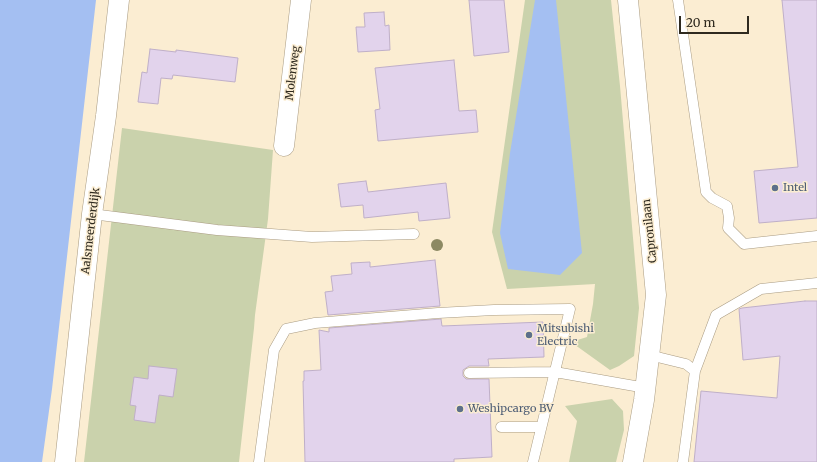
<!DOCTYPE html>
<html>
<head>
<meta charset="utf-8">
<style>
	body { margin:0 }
	#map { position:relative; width:817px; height:462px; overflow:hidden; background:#fbedd2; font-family:Merriweather,serif }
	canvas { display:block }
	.scale { position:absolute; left:679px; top:16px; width:70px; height:18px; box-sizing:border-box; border:2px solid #2f2a1f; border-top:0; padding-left:5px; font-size:12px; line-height:14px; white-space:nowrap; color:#2f2a1f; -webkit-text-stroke:3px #fbedd2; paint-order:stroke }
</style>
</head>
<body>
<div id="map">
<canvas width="817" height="462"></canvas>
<div class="scale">20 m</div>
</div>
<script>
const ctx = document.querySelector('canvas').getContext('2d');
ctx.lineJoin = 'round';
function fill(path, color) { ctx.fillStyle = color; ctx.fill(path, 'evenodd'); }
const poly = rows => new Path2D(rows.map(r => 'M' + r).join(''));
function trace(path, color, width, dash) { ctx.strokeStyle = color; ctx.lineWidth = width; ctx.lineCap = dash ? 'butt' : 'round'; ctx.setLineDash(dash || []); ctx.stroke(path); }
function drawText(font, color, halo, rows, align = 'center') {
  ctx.font = font + ' Merriweather,serif'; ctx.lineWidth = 3; ctx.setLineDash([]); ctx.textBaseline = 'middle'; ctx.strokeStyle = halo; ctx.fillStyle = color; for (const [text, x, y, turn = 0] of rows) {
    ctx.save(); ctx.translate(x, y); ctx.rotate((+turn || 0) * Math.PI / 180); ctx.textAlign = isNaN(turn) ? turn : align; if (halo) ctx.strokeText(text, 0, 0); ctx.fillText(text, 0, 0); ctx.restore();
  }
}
const green = poly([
	[525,0,611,0,620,86,639,308,634,356,619,366,610,370,571,342,587,337,593,304,595,284,507,289,492,232],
	[122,128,273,150,268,219,255,315,254,328,239,462,84,462],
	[612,399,623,411,624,430,616,462,569,462,577,421,565,406]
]);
const water = poly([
	[0,0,96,0,52,389,42,462,0,462],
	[535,0,556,0,582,253,560,275,508,269,500,233,510,153]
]);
const building = poly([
	[469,0,504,0,509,52,474,56,469,0],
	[782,0,817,0,817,218,759,223,754,171,798,167,782,0],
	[384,12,385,26,389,25,390,50,358,52,356,27,365,27,364,13,384,12],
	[150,49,176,52,176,50,238,58,235,82,173,75,172,79,161,78,158,104,138,102,142,72,147,73,150,49],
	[454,60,459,111,476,110,478,132,378,141,375,110,380,109,375,68,454,60],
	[366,181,368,192,446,183,450,218,419,221,418,212,364,218,363,205,341,207,338,184,366,181],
	[435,260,440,306,328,315,325,292,333,291,331,276,352,274,351,263,370,262,370,267,435,260],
	[805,301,817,301,817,462,694,462,701,391,777,398,780,356,743,360,739,309,742,308,805,301],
	[441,319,442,326,543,322,544,357,488,359,489,366,469,366,463,370,463,376,466,379,489,379,492,457,454,459,454,462,305,462,303,381,304,381,304,371,321,370,319,330,329,332,329,328,441,319],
	[149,366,177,369,173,397,159,395,155,423,134,420,136,406,130,405,134,377,148,379,149,366]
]);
const service = poly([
	[678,0,706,192,712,198,727,206,729,218,728,228,744,244,817,236],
	[92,214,217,230,312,237,414,234],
	[649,355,686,364,695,371],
	[469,373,555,372,646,388],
	[501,427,541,427],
	[259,462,274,350,286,329,315,323,438,313,494,310,570,309,533,462],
	[683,462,695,371,716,315,761,289,817,283]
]);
const minor = poly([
	[628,0,656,295,644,400,633,462],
	[284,146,301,0],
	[65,462,92,214,106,116,119,0]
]);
const trees = [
	[437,245]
];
const markers = [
	[775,188,4,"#5c6f8a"],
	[529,335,4,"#5c6f8a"],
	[460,409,4,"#5c6f8a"]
];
const streetNames = [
	["Molenweg",293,73,-83],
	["Aalsmeerderdijk",91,231,-83],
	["Capronilaan",650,231,-96]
];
const serviceNames = [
	["Intel",783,188],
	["Mitsubishi",537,329],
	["Electric",537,342],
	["Weshipcargo BV",468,409]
];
fill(green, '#cad2ac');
fill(water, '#a4bff2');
fill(building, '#e2d3ec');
trace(building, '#bfafc8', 1);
trace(service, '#a99b82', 11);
trace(minor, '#a99b82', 21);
trace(service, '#fff', 10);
trace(minor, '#fff', 20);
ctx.fillStyle = '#8c8963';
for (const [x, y] of trees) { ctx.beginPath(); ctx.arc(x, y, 6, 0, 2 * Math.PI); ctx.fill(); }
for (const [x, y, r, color] of markers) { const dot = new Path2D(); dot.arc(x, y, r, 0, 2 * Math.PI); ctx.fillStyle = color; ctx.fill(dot); trace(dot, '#fbedd2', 1.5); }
drawText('11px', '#2f2a1f', '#fbedd2', streetNames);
drawText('11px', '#4e5e75', '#fbedd2', serviceNames, 'left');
</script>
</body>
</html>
